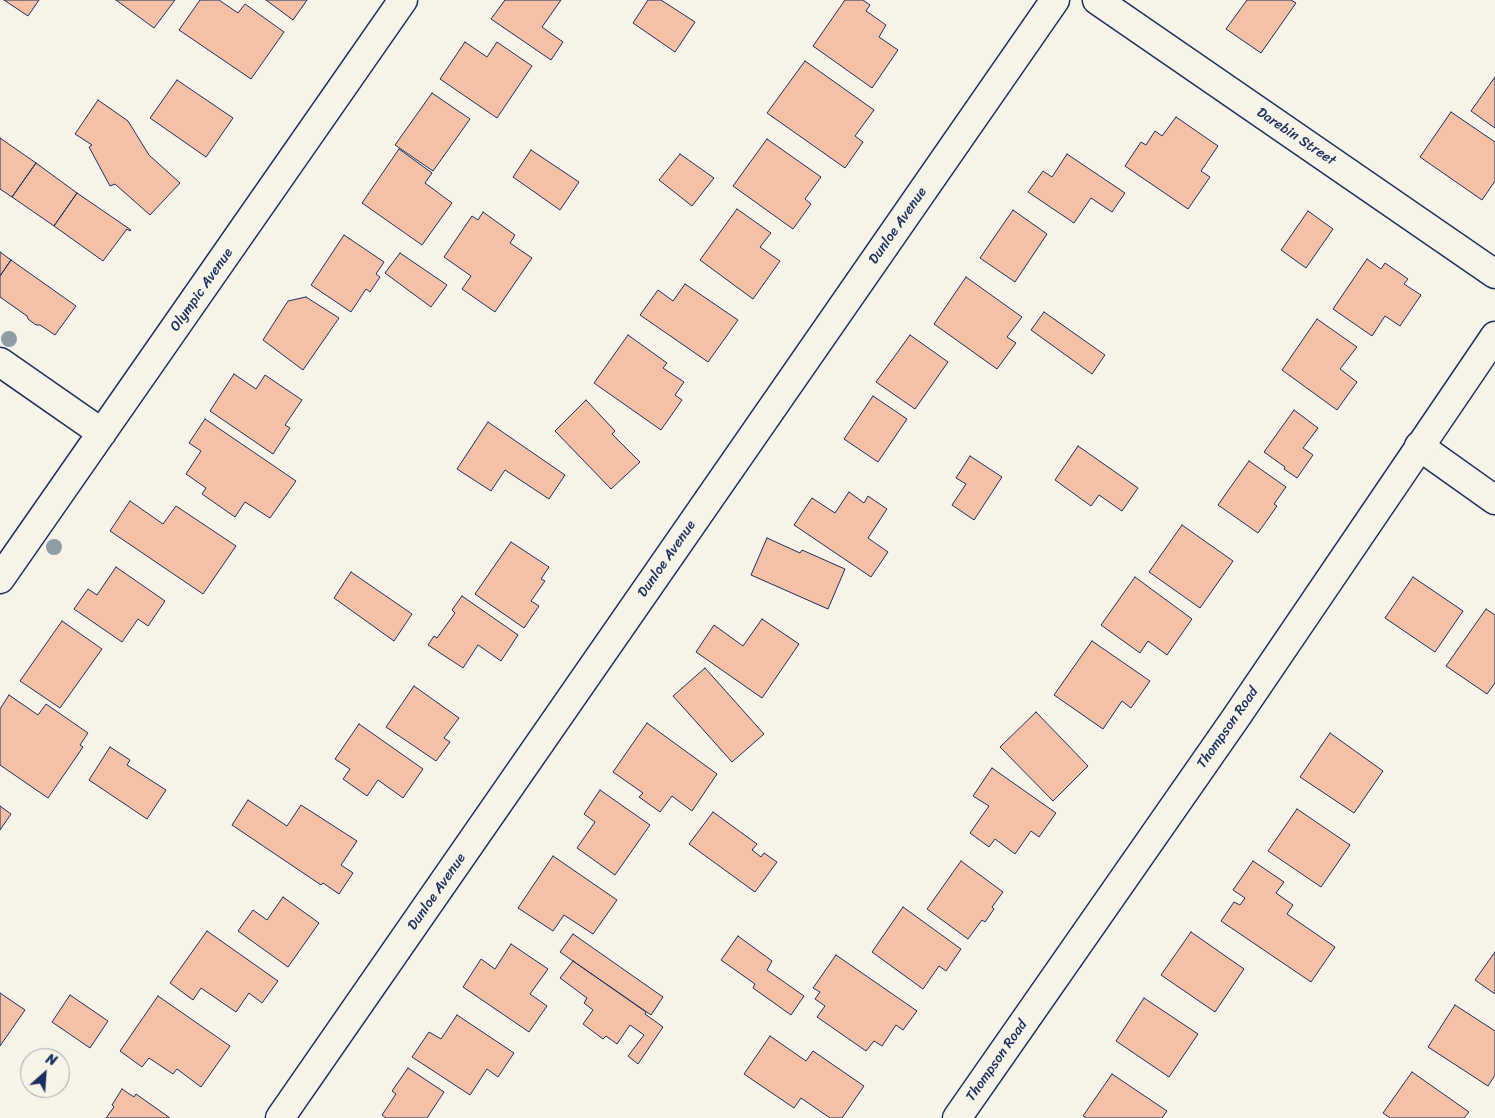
<!DOCTYPE html>
<html>
<head>
<meta charset="utf-8">
<style>
	body { margin:0 }
	#map { position:relative; width:1495px; height:1118px; overflow:hidden; background:#f7f3e8; font-family:Sriracha,sans-serif }
	canvas { display:block }
	.north { position:absolute; left:20px; top:1048px; width:50px; height:50px; box-sizing:border-box; background:#f7f3e8; border:1px solid #9fa5b1; border-radius:50%; rotate:26deg; font-size:14px; font-weight:700; line-height:20px; text-align:center; color:#1b2f5e }
	.north::after { content:''; display:block; margin:auto; width:18px; height:22px; background:#1b2f5e; clip-path:polygon(50% 0,100% 100%,50% 72%,0 100%) }
</style>
</head>
<body>
<div id="map">
<canvas width="1495" height="1118"></canvas>
<div class="north">N</div>
</div>
<script>
const ctx = document.querySelector('canvas').getContext('2d');
ctx.lineJoin = 'round';
function fill(path, color) { ctx.fillStyle = color; ctx.fill(path, 'evenodd'); }
const poly = rows => new Path2D(rows.map(r => 'M' + r).join(''));
function trace(path, color, width, dash) { ctx.strokeStyle = color; ctx.lineWidth = width; ctx.lineCap = dash ? 'butt' : 'round'; ctx.setLineDash(dash || []); ctx.stroke(path); }
function drawText(font, color, halo, rows, align = 'center') {
  ctx.font = font + ' Sriracha,sans-serif'; ctx.lineWidth = 5; ctx.setLineDash([]); ctx.textBaseline = 'middle'; ctx.strokeStyle = halo; ctx.fillStyle = color; for (const [text, x, y, turn = 0] of rows) {
    ctx.save(); ctx.translate(x, y); ctx.rotate((+turn || 0) * Math.PI / 180); ctx.textAlign = isNaN(turn) ? turn : align; if (halo) ctx.strokeText(text, 0, 0); ctx.fillText(text, 0, 0); ctx.restore();
  }
}
const building = poly([
	[4,0,39,0,28,16,4,0],
	[116,0,175,0,154,28,116,0],
	[200,0,219,0,238,13,245,4,284,32,251,79,179,30,200,0],
	[266,0,307,0,293,20,266,0],
	[505,0,561,0,542,27,563,42,551,60,491,19,505,0],
	[648,0,661,0,695,22,675,52,633,23,648,0],
	[845,0,863,0,870,5,866,11,886,25,879,37,898,50,872,88,813,46,845,0],
	[1247,0,1291,0,1296,3,1261,53,1226,29,1247,0],
	[465,42,487,57,497,42,532,66,497,118,440,79,465,42],
	[805,61,874,110,855,136,863,142,845,168,767,113,805,61],
	[1495,77,1495,128,1471,111,1495,77],
	[177,80,233,118,206,157,150,118,177,80],
	[432,93,470,119,433,171,395,145,432,93],
	[98,100,128,121,149,155,180,183,150,215,115,184,110,186,89,147,92,145,75,134,98,100],
	[1451,112,1495,142,1495,181,1482,200,1420,157,1451,112],
	[1176,117,1218,146,1201,171,1210,177,1188,209,1125,166,1141,142,1146,145,1155,131,1162,136,1176,117],
	[0,138,36,163,12,197,0,189,0,138],
	[767,139,821,177,805,199,811,204,793,229,733,186,767,139],
	[399,149,432,173,425,183,452,203,422,245,362,203,399,149],
	[531,150,579,182,560,210,513,177,531,150],
	[680,154,714,178,692,206,659,180,680,154],
	[1067,154,1125,193,1112,212,1091,198,1074,223,1028,192,1043,171,1052,177,1067,154],
	[36,163,77,193,54,226,12,197,36,163],
	[77,193,131,230,130,231,127,229,103,261,54,226,77,193],
	[737,209,771,233,760,247,780,261,753,299,700,260,737,209],
	[1013,210,1047,234,1015,282,980,258,1013,210],
	[1308,211,1333,229,1306,268,1281,250,1308,211],
	[483,212,515,235,510,243,532,258,495,312,462,289,471,276,444,257,472,216,478,220,483,212],
	[344,235,384,262,376,274,380,277,370,292,366,289,351,312,311,285,344,235],
	[0,252,11,260,0,276,0,252],
	[400,253,447,285,431,307,385,273,400,253],
	[1367,259,1381,269,1385,263,1408,279,1404,284,1421,295,1400,326,1385,316,1372,336,1333,309,1367,259],
	[11,260,76,306,55,335,40,325,36,325,28,319,27,316,0,297,0,276,11,260],
	[966,277,1022,317,1007,337,1016,343,997,369,934,324,966,277],
	[685,284,738,320,708,362,640,315,658,290,673,301,685,284],
	[306,297,339,318,303,370,263,340,288,301,306,297],
	[1044,312,1105,355,1092,374,1031,330,1044,312],
	[1317,319,1357,347,1340,369,1357,382,1337,410,1282,370,1317,319],
	[628,335,667,363,663,368,684,382,675,395,682,400,661,430,594,383,628,335],
	[910,335,948,362,915,409,876,382,910,335],
	[234,374,256,389,265,375,302,400,285,425,290,428,273,454,210,411,234,374],
	[873,396,907,419,878,462,844,439,873,396],
	[586,400,615,431,612,434,640,462,611,489,555,431,586,400],
	[1294,410,1318,428,1303,448,1313,455,1297,478,1284,469,1285,467,1264,452,1294,410],
	[205,419,296,481,270,518,245,502,235,517,202,494,206,488,186,474,201,451,189,443,205,419],
	[488,422,565,475,549,499,505,470,491,491,457,469,488,422],
	[1078,446,1138,488,1122,511,1099,495,1091,506,1055,480,1078,446],
	[970,456,1002,477,974,520,952,505,966,484,956,478,970,456],
	[1249,461,1286,487,1274,504,1277,506,1258,533,1218,505,1249,461],
	[849,492,864,503,868,496,887,509,868,538,888,552,871,577,794,525,812,498,835,513,849,492],
	[130,501,163,524,176,506,236,546,203,594,110,531,130,501],
	[1182,525,1233,561,1200,608,1149,572,1182,525],
	[767,538,800,553,802,550,845,569,828,609,751,575,767,538],
	[511,542,549,567,541,579,545,581,531,601,539,606,524,628,475,594,511,542],
	[116,567,165,601,148,626,138,619,122,642,74,609,88,589,97,595,116,567],
	[351,572,412,614,394,641,334,598,351,572],
	[1135,577,1192,619,1167,655,1148,641,1140,653,1101,625,1135,577],
	[1413,577,1463,611,1435,652,1385,618,1413,577],
	[462,596,518,635,501,661,478,645,463,668,428,645,434,636,437,638,455,613,452,610,462,596],
	[1486,609,1495,615,1495,683,1487,694,1446,666,1486,609],
	[762,619,799,644,762,698,696,652,714,625,743,646,762,619],
	[62,621,102,649,60,708,20,681,62,621],
	[1092,641,1150,681,1131,708,1122,701,1103,729,1054,695,1092,641],
	[705,668,764,734,732,762,673,696,705,668],
	[414,686,459,718,444,738,450,742,436,761,386,727,414,686],
	[9,695,38,715,46,704,88,733,80,745,83,747,48,798,0,765,0,709,9,695],
	[1036,712,1088,766,1053,801,1000,747,1036,712],
	[647,723,717,774,692,811,672,796,660,812,639,797,643,793,613,772,647,723],
	[359,724,423,769,403,798,378,780,367,796,343,779,350,769,335,759,359,724],
	[1330,733,1383,771,1354,813,1300,777,1330,733],
	[110,747,130,760,127,765,166,790,147,819,89,780,110,747],
	[992,768,1056,813,1039,837,1031,831,1015,854,995,839,989,847,970,833,989,806,973,796,992,768],
	[600,790,650,825,615,875,577,848,595,822,584,814,600,790],
	[248,800,287,826,301,805,357,841,341,865,353,873,339,894,323,883,321,885,232,825,248,800],
	[0,806,11,814,0,830,0,806],
	[1297,809,1350,845,1321,887,1268,851,1297,809],
	[713,812,757,844,752,850,761,857,764,853,777,862,755,892,689,844,713,812],
	[553,856,617,900,593,934,564,915,553,931,518,908,553,856],
	[961,861,1003,892,992,907,994,909,985,922,982,920,968,939,927,909,961,861],
	[1253,861,1284,882,1276,893,1293,905,1287,914,1335,947,1311,982,1221,921,1234,902,1240,905,1245,898,1233,890,1253,861],
	[283,897,319,923,288,967,238,931,253,910,267,920,283,897],
	[903,907,961,949,946,971,939,966,923,989,872,952,903,907],
	[207,931,278,981,262,1003,249,993,236,1012,201,988,193,1000,170,983,207,931],
	[1191,932,1244,969,1215,1012,1161,975,1191,932],
	[573,934,663,997,651,1015,560,952,573,934],
	[738,936,772,961,767,970,804,996,791,1015,753,988,755,984,721,960,738,936],
	[511,944,548,969,530,994,547,1006,529,1032,463,987,481,959,495,969,511,944],
	[1495,952,1495,994,1475,980,1495,952],
	[836,955,917,1011,903,1030,896,1025,882,1046,874,1041,866,1051,817,1017,825,1006,815,999,820,992,813,988,836,955],
	[573,961,646,1012,645,1014,663,1027,638,1064,628,1056,644,1035,630,1025,617,1044,606,1036,603,1039,583,1024,593,1010,584,1003,587,998,560,978,573,961],
	[0,993,25,1010,0,1046,0,993],
	[70,995,108,1021,90,1048,52,1022,70,995],
	[158,996,230,1046,201,1087,177,1069,173,1074,149,1058,142,1067,120,1051,158,996],
	[1144,998,1198,1034,1169,1077,1116,1041,1144,998],
	[1455,1005,1495,1031,1495,1075,1488,1086,1428,1047,1455,1005],
	[457,1015,514,1053,498,1077,487,1069,470,1095,412,1057,429,1032,441,1039,457,1015],
	[770,1036,806,1061,813,1051,864,1086,842,1118,830,1118,801,1098,794,1108,744,1074,770,1036],
	[408,1068,444,1092,427,1118,386,1118,382,1115,396,1094,392,1091,408,1068],
	[1412,1072,1469,1112,1464,1118,1390,1118,1383,1113,1412,1072],
	[1112,1074,1167,1111,1162,1118,1087,1118,1083,1116,1112,1074],
	[122,1089,134,1097,136,1094,170,1118,106,1118,114,1107,112,1105,122,1089]
]);
const minor = poly([
	[1097,0,1495,274],
	[0,362,102,433],
	[0,579,403,0],
	[280,1118,1055,0]
]);
const tertiary = poly([
	[1419,446,1495,500]
]);
const secondary = poly([
	[957,1118,1235,719,1495,336]
]);
const trees = [
	[9,339],
	[54,547]
];
const streetNames = [
	["Darebin Street",1296,137,34],
	["Dunloe Avenue",898,226,-55],
	["Olympic Avenue",202,290,-55],
	["Dunloe Avenue",667,559,-55],
	["Thompson Road",1228,728,-55],
	["Dunloe Avenue",437,892,-55],
	["Thompson Road",997,1061,-55]
];
fill(building, '#f5c1a6');
trace(building, '#1b2f5e', 1);
trace(minor, '#1b2f5e', 31);
trace(tertiary, '#1b2f5e', 31);
trace(secondary, '#1b2f5e', 31);
trace(minor, '#f7f3e8', 28);
trace(tertiary, '#f7f3e8', 28);
trace(secondary, '#f7f3e8', 28);
ctx.fillStyle = '#8f9ca5';
for (const [x, y] of trees) { ctx.beginPath(); ctx.arc(x, y, 8, 0, 2 * Math.PI); ctx.fill(); }
drawText('14px', '#1b2f5e', '#f7f3e8', streetNames);
</script>
</body>
</html>
